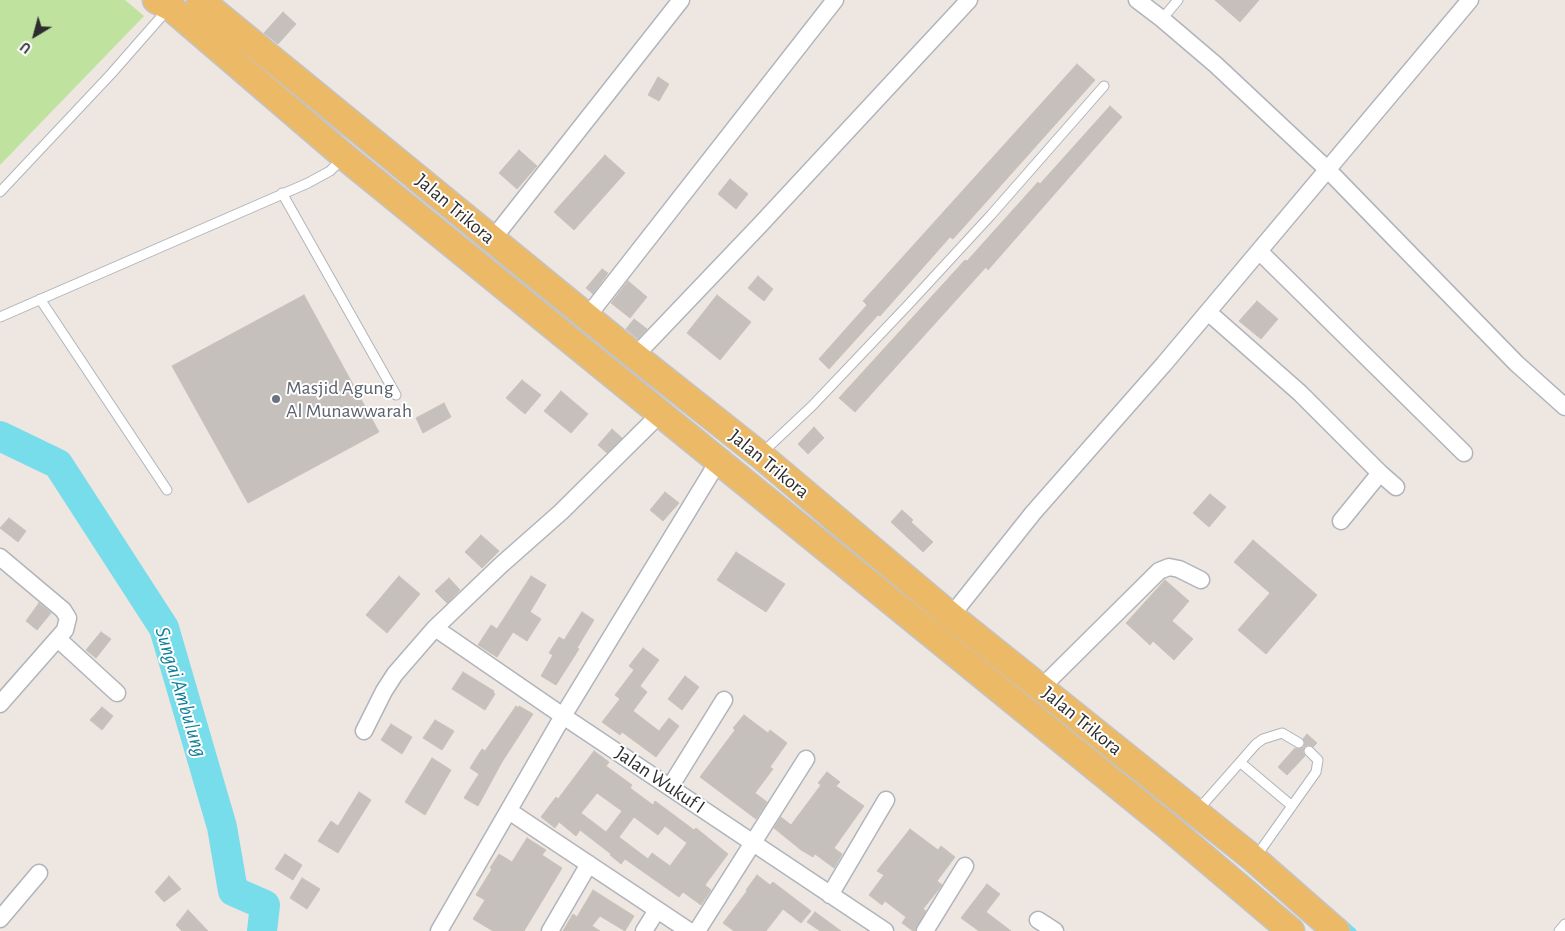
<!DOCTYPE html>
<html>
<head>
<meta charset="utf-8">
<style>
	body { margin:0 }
	#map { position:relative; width:1565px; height:931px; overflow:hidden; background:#eee6e0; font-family:"Alegreya Sans",sans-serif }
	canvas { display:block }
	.north { position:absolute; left:10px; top:10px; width:50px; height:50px; -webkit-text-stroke:4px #fff; paint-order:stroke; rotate:217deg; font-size:14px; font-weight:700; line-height:20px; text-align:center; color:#2d2d2d }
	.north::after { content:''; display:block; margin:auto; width:18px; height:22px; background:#2d2d2d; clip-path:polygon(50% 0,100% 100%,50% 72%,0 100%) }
</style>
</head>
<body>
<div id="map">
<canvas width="1565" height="931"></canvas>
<div class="north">U</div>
</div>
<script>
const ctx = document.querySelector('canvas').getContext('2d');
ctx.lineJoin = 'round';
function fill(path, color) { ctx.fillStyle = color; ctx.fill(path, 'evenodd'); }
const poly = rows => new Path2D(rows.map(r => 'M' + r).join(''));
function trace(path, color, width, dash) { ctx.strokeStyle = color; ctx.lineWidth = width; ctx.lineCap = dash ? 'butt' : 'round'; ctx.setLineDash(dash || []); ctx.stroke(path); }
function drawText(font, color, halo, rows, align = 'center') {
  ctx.font = font + ' "Alegreya Sans",sans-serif'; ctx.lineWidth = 4; ctx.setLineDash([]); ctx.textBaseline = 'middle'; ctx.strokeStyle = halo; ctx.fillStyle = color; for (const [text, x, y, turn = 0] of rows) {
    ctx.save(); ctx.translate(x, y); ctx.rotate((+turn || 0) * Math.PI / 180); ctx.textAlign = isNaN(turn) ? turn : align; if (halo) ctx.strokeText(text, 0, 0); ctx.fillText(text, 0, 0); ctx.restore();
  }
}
const green = poly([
	[0,0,125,0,144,16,0,165]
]);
const stream = poly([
	[1344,922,1354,931]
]);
const river = poly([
	[0,436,58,464,164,628,222,827,233,891,265,905,262,931]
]);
const building = poly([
	[1215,0,1259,0,1240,22,1215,0],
	[283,12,296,24,278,44,264,33,283,12],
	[1077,64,1095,80,953,239,950,237,880,316,878,315,829,369,819,359,867,305,863,301,1077,64],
	[658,77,669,84,659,101,648,95,658,77],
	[1110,106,1122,117,988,270,986,267,855,412,839,398,965,260,967,261,1038,182,1040,184,1110,106],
	[519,150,537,166,517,189,499,173,519,150],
	[605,155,625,173,574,230,554,212,605,155],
	[730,179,748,194,736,209,718,194,730,179],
	[602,269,608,273,593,294,586,288,602,269],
	[758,276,773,289,764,301,748,288,758,276],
	[628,281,647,297,630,318,611,303,628,281],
	[304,295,379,432,248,503,172,366,304,295],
	[717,295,751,322,720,360,687,333,717,295],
	[1257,301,1278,319,1261,339,1239,321,1257,301],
	[634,319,647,329,638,339,626,329,634,319],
	[522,380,541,395,525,414,506,398,522,380],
	[561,391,588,414,571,433,544,411,561,391],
	[444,403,451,417,423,433,416,418,444,403],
	[814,427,824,438,808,454,798,444,814,427],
	[612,429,622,438,607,453,598,445,612,429],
	[665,492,679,503,663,521,650,510,665,492],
	[1210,494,1226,507,1209,527,1193,513,1210,494],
	[902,510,913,520,911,522,933,542,923,552,891,522,902,510],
	[9,518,26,531,18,542,0,528,9,518],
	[481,535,499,551,482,568,465,552,481,535],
	[1253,540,1317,595,1266,654,1238,630,1270,593,1234,562,1253,540],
	[736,552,785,584,766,612,717,580,736,552],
	[399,576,420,594,387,633,366,615,399,576],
	[531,576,546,585,530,612,541,619,527,641,513,632,497,657,478,645,491,625,497,629,531,576],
	[449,578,460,590,447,603,435,591,449,578],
	[1165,580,1189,601,1172,621,1193,639,1174,660,1153,641,1150,645,1126,623,1165,580],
	[39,603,51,613,37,630,26,621,39,603],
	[582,612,594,620,577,648,579,649,556,685,541,676,553,655,549,653,559,637,564,640,582,612],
	[101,632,111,639,96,658,86,650,101,632],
	[643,648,659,660,640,686,647,692,633,711,659,731,669,718,679,726,656,757,622,732,620,735,602,722,620,699,615,695,634,670,629,666,643,648],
	[463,672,494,691,493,692,495,694,485,710,452,689,463,672],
	[685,676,699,687,682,710,668,699,685,676],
	[516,706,518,708,519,706,533,714,502,762,478,806,464,798,479,774,470,768,482,749,485,751,516,706],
	[102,707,113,716,102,730,90,720,102,707],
	[744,715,768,733,770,730,787,743,770,767,773,769,755,793,767,802,756,819,700,777,735,730,733,728,744,715],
	[435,720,454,731,442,750,423,738,435,720],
	[391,724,412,737,402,754,381,740,391,724],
	[1307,734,1317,743,1313,747,1308,745,1304,747,1303,752,1305,756,1287,775,1278,767,1295,748,1299,749,1304,747,1305,743,1303,739,1307,734],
	[594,751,609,762,606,766,632,785,630,788,653,805,655,801,694,830,696,828,728,854,705,885,711,890,701,905,683,892,679,897,625,859,621,864,610,855,611,854,580,830,576,836,559,822,555,828,541,817,556,797,558,799,594,751],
	[597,793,622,811,606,832,581,813,597,793],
	[634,817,658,835,665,826,687,843,670,866,652,853,648,859,619,837,634,817],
	[432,758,451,770,425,815,405,802,432,758],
	[827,772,840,782,836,786,864,806,834,848,842,854,834,868,815,854,813,857,801,850,774,828,781,817,791,825,821,785,818,783,827,772],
	[359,792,371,800,338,853,318,841,331,821,338,826,359,792],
	[910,829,938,850,941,846,955,857,937,881,942,885,923,909,926,911,915,931,913,931,902,923,906,917,885,901,882,905,869,895,884,875,877,871,910,829],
	[527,838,546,850,542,855,562,868,524,931,493,931,473,919,485,900,476,895,492,869,490,868,499,854,512,862,527,838],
	[285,854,302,865,293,880,275,869,285,854],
	[757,875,770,885,773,882,811,911,801,923,783,909,766,931,734,931,723,923,747,891,746,890,757,875],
	[169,876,181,889,164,902,155,892,169,876],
	[302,878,320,889,307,909,290,898,302,878],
	[987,884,1000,894,986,912,1011,931,979,931,961,918,987,884],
	[593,890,634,916,625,931,600,916,592,926,600,931,563,931,573,914,577,917,593,890],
	[188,910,208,931,182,931,176,925,188,910],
	[815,912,841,931,820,931,807,922,815,912]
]);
const service = poly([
	[1162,19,1178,0],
	[0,192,111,74,168,9],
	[282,193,396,395],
	[40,299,167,490],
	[0,317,308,183,330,171,343,158],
	[762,453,812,406,908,305,991,215,1104,86],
	[1241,763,1292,806],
	[1198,810,1256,744,1263,739,1282,733,1299,743],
	[1255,858,1316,772,1318,760,1309,751],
	[1559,931,1565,924]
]);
const minor = poly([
	[1137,0,1162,19,1216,65,1328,170,1516,363,1565,407],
	[492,240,681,0],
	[1259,251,1464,453],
	[1208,312,1300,393,1380,473,1341,521],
	[587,317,835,0],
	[635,356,759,226,969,0],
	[1380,473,1396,487],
	[0,557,63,610,68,618,65,630,0,704],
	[951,616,1033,513,1164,364,1470,0],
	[435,628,563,716,885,931],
	[58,639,117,693],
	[1041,688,1159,571,1169,567,1179,569,1201,580],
	[364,731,384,691,395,674,435,628,501,565,561,512,661,413],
	[670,787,724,700],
	[509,811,689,931],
	[830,895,886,800],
	[0,919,39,873],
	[1038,920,1055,931],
	[439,931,563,716,719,460],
	[550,931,589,864],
	[644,931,657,910],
	[697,931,806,759],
	[925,931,965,866]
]);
const primary = poly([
	[156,0,170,7,345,157,1166,825,1291,931],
	[200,0,635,356,760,455,951,616,1254,859,1336,931]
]);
const markers = [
	[276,399,5,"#6b7280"]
];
const streetNames = [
	["Jalan Trikora",455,209,40],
	["Jalan Trikora",769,464,39],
	["Jalan Trikora",1082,721,39],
	["Jalan Wukuf I",660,780,34]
];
const worshipNames = [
	["Masjid Agung",286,388],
	["Al Munawwarah",286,411]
];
const waterNames = [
	["Sungai Ambulung",181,692,73]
];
fill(green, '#bfe29f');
trace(stream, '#77ddeb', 5);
trace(river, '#77ddeb', 30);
fill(building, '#c6c0bc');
trace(building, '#c9c1b9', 1);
trace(service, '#b0b4bc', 11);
trace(minor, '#b0b4bc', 19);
trace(primary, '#c4c4c4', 29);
trace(service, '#fff', 9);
trace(minor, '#fff', 16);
trace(primary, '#ecb966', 26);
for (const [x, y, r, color] of markers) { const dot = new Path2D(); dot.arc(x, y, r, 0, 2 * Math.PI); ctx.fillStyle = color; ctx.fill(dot); trace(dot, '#fff', 2); }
drawText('20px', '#2d2d2d', '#fff', streetNames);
drawText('20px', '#5b616d', '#fff', worshipNames, 'left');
drawText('italic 21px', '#12809b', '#fff', waterNames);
</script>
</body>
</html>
